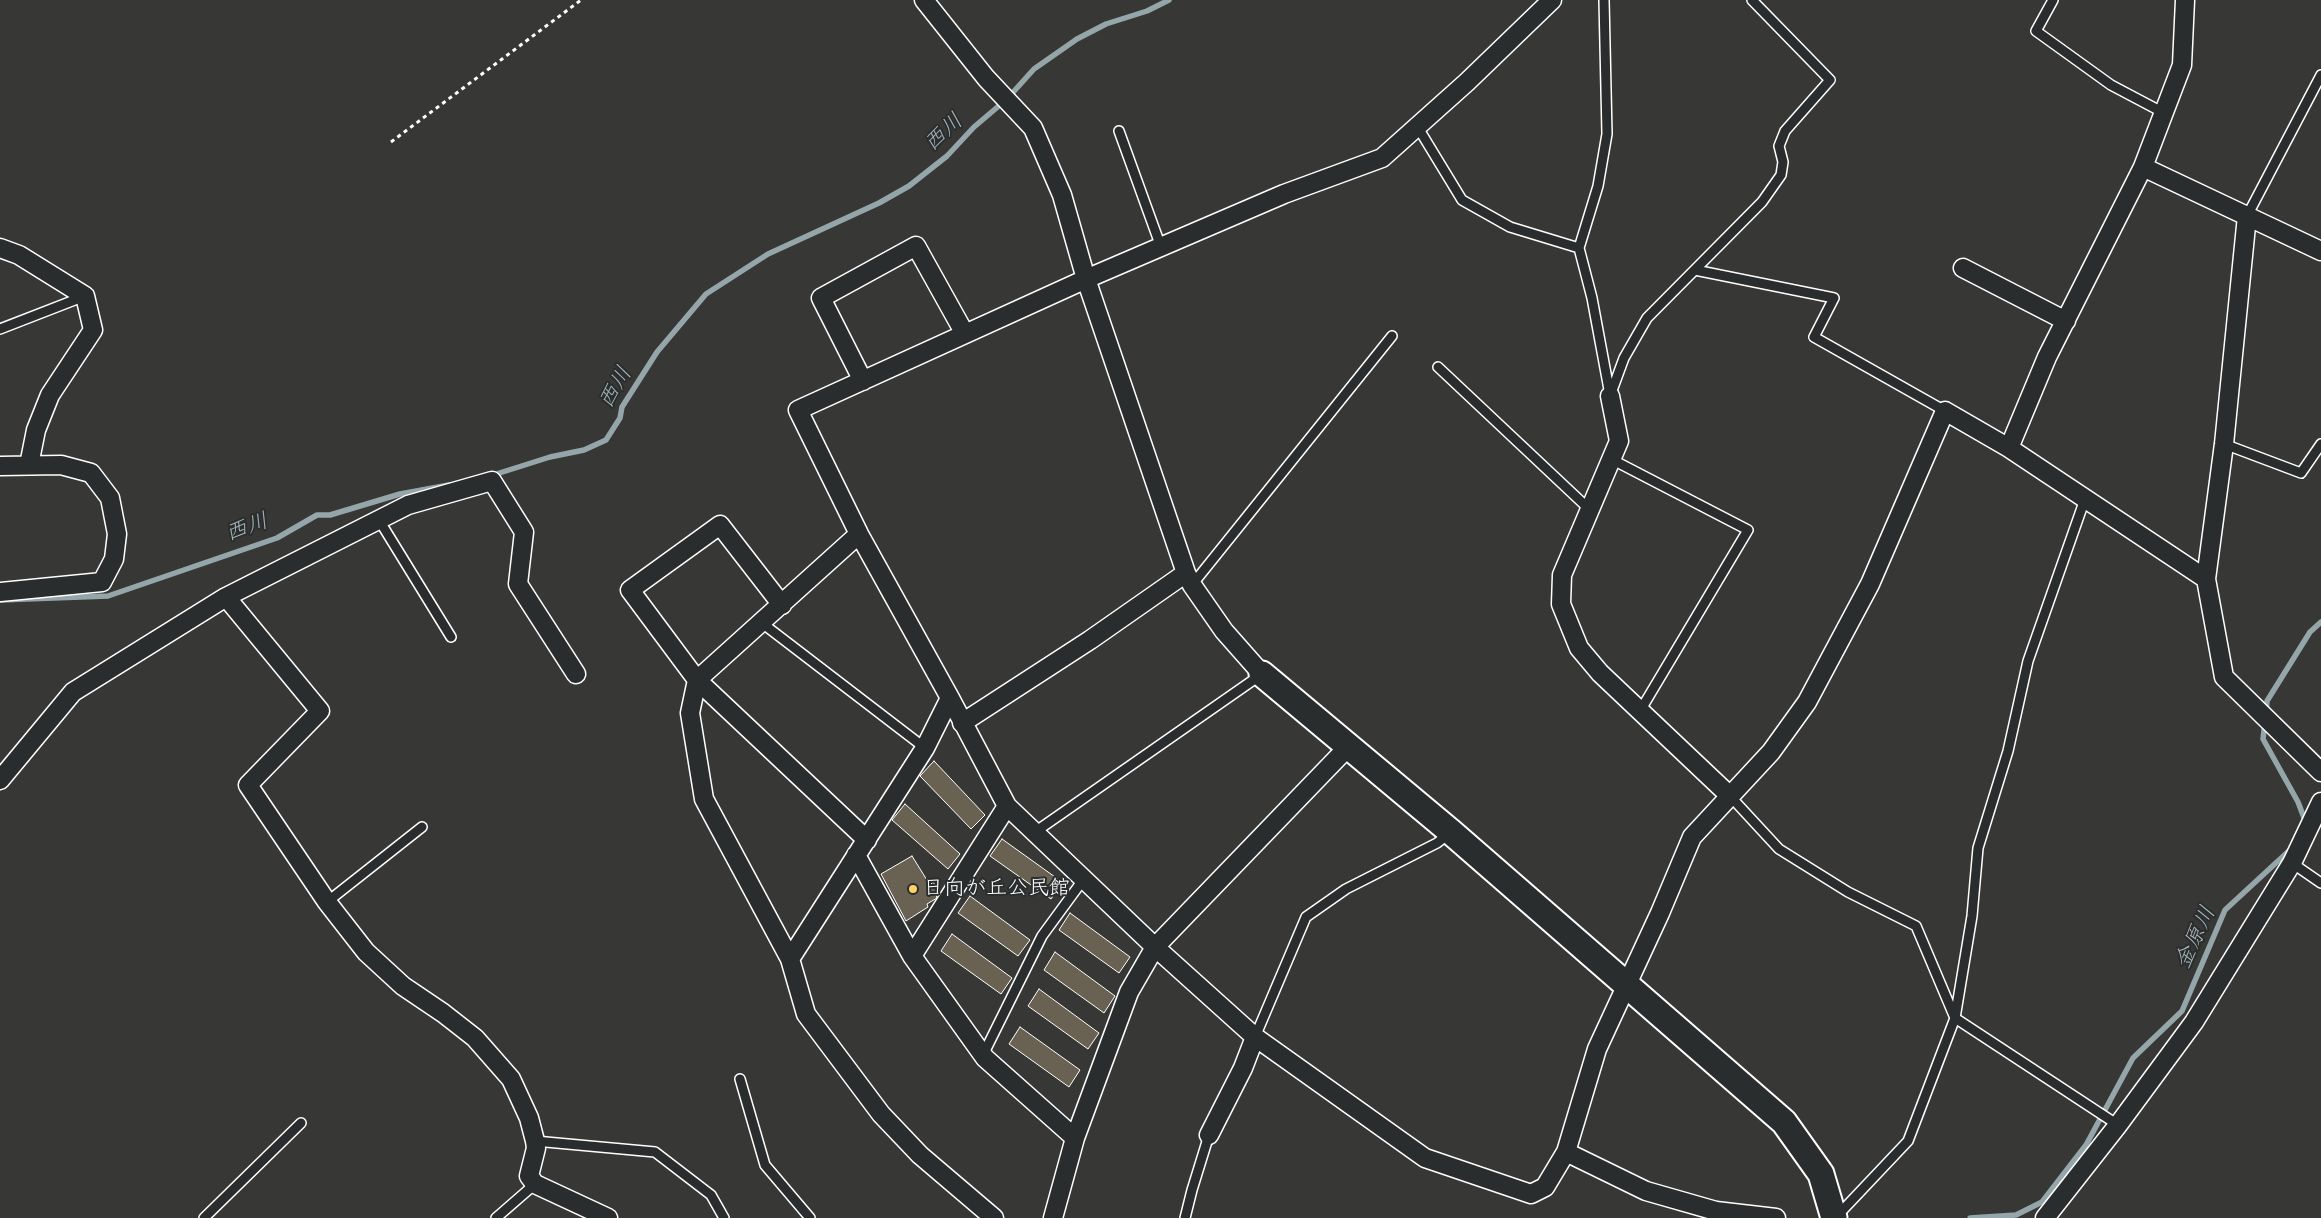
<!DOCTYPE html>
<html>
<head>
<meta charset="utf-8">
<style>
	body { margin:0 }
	canvas { display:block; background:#373735 }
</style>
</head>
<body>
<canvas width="2321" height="1218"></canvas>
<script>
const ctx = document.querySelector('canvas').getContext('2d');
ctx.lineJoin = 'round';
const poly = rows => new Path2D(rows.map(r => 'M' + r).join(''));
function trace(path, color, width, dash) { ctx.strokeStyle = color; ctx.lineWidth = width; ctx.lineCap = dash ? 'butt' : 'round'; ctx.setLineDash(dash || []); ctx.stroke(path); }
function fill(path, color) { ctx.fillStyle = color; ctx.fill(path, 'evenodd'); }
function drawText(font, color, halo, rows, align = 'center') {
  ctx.font = font + ' Itim,"Klee One",sans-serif'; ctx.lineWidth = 4; ctx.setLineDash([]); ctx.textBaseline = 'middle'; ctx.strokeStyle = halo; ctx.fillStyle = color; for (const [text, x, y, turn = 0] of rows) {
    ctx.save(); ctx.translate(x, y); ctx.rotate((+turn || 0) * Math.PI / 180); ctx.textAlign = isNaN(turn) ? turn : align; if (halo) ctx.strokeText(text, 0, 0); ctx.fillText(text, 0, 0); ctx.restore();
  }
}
const stream = poly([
	[490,476,550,457,584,450,606,440,620,418,622,407,657,352,706,294,768,254,879,203,909,186,947,156,974,127,1007,99,1034,69,1077,39,1106,24,1147,11,1169,0],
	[0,600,108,596,277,538,317,515,330,515,400,494,449,485],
	[2266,713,2267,701,2310,632,2321,622],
	[2265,722,2263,739,2298,802,2306,823],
	[1970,1218,2016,1215,2042,1202,2086,1145,2133,1058,2182,1011,2225,910,2291,849]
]);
const building = poly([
	[934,761,985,815,971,829,920,776,934,761],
	[905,804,960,854,948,869,892,820,905,804],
	[1002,839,1062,882,1051,899,990,856,1002,839],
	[912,856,930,885,933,882,940,893,936,895,937,898,927,904,928,907,906,921,881,874,912,856],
	[970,896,1030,940,1018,956,958,913,970,896],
	[1070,913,1130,957,1119,973,1059,930,1070,913],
	[952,934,1012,978,1001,994,941,951,952,934],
	[1055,952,1115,996,1104,1013,1044,970,1055,952],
	[1039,989,1099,1033,1088,1049,1028,1006,1039,989],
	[1020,1027,1080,1070,1069,1087,1009,1044,1020,1027]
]);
const path = poly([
	[391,142,581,0]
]);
const lane = poly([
	[1604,0,1607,134,1598,186,1579,248,1592,298,1610,395],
	[2053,0,2036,31,2111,85,2164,113],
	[1417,126,1462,200,1510,227,1579,248],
	[1119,131,1161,247],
	[2247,216,2321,75],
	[1695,270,1834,298,1814,337,1945,411],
	[0,329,85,296],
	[1438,367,1589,509],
	[1610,396,1624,358,1647,318,1762,202,1781,175,1783,162,1779,146,1785,131,1830,80,1752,0],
	[2224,444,2301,473,2321,444],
	[1611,459,1748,530,1640,711],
	[379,520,451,637],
	[1192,585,1392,336],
	[762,623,925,748],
	[1730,796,1779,849,1848,892,1916,926,1955,1018,2118,1125],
	[1035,832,1262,674],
	[2292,863,2321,883],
	[327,902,422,827],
	[1255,1037,1306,917,1346,889,1437,843,1451,832],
	[983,1055,1042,936,1083,880],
	[740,1079,765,1165,810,1218],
	[535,1141,655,1152,711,1195,724,1218],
	[1837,1216,1908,1141,1955,1018,1972,916,1978,848,2008,751,2028,661,2085,499],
	[204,1218,301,1123],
	[496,1218,535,1184],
	[1185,1218,1192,1190,1209,1135]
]);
const street = poly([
	[924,0,986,78,1033,128,1062,195,1086,279,1186,573,1192,585,1224,631,1262,674],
	[1552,0,1467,82,1382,158,1284,194,1086,279,798,410,859,534,950,698,1007,806,1155,947,1255,1037,1425,1158,1531,1194,1545,1187,1566,1152],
	[2143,167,2321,251],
	[2247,216,2224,444,2206,579,2224,677,2321,772],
	[0,248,19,255,85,296,93,330,50,395,36,430,29,465],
	[1963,268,2066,321],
	[863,381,821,298,916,246,965,334],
	[1610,396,1619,441,1562,575,1561,604,1579,648,1600,673,1730,796],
	[2009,448,2047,357,2143,167,2182,65,2185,0],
	[0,466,61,465,91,473,110,498,117,534,114,559,102,582,0,592],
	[859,534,697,680,690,713,704,799,790,959,806,1014,881,1114,920,1155,994,1218],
	[226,597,320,711,248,785,327,902,366,952,403,986,443,1013,475,1038,511,1079,529,1118,535,1141,536,1148,529,1176,535,1184,608,1218],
	[782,605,720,525,630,590,697,680,867,840],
	[962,723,1090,640,1186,573],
	[0,780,73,692,226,597,408,505,492,481,524,532,518,584,576,674],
	[856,855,912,956,985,1058,1075,1138],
	[912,956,1007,806],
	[790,959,925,748,950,698],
	[1209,1135,1243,1068,1255,1037],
	[1053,1218,1075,1138,1129,992,1155,947,1348,747],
	[1776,1218,1716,1211,1646,1191,1566,1152,1597,1049,1660,913,1692,837,1771,752,1807,702,1870,584,1945,411,2009,448,2206,579],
	[2045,1218,2118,1125,2194,1022,2292,863,2321,802]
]);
const secondary = poly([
	[1262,674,1451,832,1784,1122,1821,1174,1834,1218]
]);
const markers = [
	[913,889,5,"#ffd166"]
];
const poiNames = [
	["日向が丘公民館",923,889]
];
const waterNames = [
	["西川",944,133,-43],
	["西川",616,388,-60],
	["西川",247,528,-20],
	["金原川",2196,938,-65]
];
trace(stream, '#94a6a9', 5.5);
fill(building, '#696151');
trace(building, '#fff', 1);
trace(lane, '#fff', 12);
trace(street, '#fff', 21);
trace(secondary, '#fff', 29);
trace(path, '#fff', 3, [4, 4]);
trace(lane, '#2a2d2e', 9);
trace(street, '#2a2d2e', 18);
trace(secondary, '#2a2d2e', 25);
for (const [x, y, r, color] of markers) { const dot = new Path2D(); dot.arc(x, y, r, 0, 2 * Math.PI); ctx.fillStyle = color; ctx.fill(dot); trace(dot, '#2a2d2e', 2); }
drawText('21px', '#fff', '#2a2d2e', poiNames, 'left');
drawText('italic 22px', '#a6b5b7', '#2a2d2e', waterNames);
</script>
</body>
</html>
